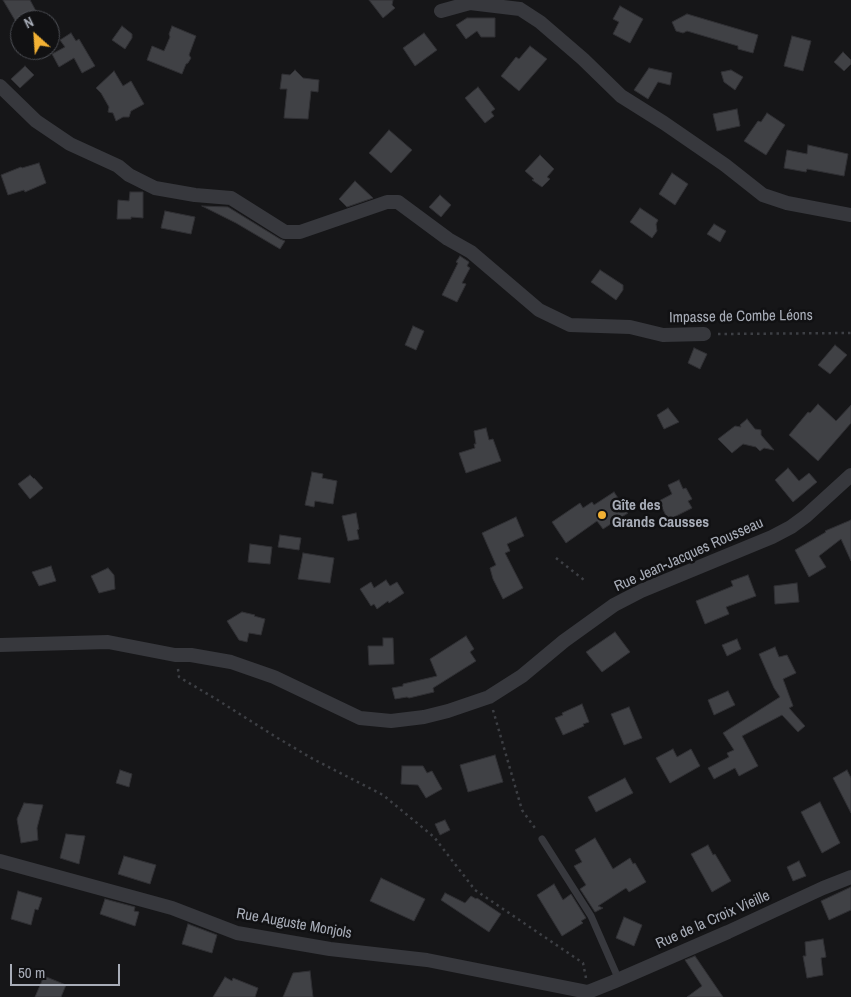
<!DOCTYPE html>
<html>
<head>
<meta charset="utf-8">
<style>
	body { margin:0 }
	#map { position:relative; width:851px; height:997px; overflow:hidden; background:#161618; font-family:"Archivo Narrow",sans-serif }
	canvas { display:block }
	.north { position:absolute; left:10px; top:10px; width:50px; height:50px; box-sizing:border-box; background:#111113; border:1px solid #4d4f55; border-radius:50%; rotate:334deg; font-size:14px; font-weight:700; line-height:20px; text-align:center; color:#a8adb8 }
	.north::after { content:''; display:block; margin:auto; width:18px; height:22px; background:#f2b134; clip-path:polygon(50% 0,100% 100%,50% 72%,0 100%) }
	.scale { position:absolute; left:10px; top:964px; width:110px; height:22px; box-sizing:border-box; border:2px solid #a8adb8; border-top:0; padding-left:6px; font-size:15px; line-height:18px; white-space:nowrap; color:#a8adb8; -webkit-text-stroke:4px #111113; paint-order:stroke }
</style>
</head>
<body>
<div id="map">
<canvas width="851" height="997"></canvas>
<div class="north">N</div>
<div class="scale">50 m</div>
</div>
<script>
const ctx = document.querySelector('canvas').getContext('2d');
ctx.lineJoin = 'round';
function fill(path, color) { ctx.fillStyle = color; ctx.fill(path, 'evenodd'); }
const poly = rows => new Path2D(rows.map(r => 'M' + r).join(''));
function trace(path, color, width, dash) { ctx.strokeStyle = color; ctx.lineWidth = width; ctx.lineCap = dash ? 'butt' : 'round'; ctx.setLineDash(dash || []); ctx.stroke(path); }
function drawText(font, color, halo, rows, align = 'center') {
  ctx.font = font + ' "Archivo Narrow",sans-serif'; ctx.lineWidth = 5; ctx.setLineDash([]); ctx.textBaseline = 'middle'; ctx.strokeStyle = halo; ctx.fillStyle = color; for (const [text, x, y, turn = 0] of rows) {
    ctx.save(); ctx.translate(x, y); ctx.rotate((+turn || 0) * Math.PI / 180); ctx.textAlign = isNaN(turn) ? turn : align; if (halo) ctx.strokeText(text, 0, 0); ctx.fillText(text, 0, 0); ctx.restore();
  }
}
const building = poly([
	[3,0,30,0,36,11,16,22,3,0],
	[369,0,393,0,392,5,395,8,383,18,369,0],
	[620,6,643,19,630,43,613,34,619,22,613,19,620,6],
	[687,14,758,35,753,53,738,49,738,46,687,31,683,33,676,31,672,22,687,14],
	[467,18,495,18,495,37,481,37,477,31,466,39,456,25,467,18],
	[122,26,132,34,132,38,125,49,112,40,122,26],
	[172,26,196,36,189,55,191,58,188,63,186,64,182,74,147,60,152,46,164,51,170,37,169,34,172,26],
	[71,33,76,41,79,39,95,66,82,73,74,58,59,67,52,54,65,47,60,40,71,33],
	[424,33,437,50,415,66,403,48,424,33],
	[792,36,811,41,803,71,784,66,792,36],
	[530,46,547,59,519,91,501,76,516,57,519,59,530,46],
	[843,52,851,60,851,64,844,71,834,62,843,52],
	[25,66,34,75,20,88,11,79,25,66],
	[649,68,672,73,670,85,658,82,648,99,634,90,649,68],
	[295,70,303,78,319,80,318,92,311,91,308,119,284,118,287,89,280,89,282,74,290,75,295,70],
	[731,70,743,77,735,90,724,82,721,72,731,70],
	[114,71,123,86,131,81,144,104,131,111,129,117,123,117,116,121,113,113,108,112,109,107,101,93,96,88,114,71],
	[478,87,495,109,491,112,494,116,485,123,465,98,478,87],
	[737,109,740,126,717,131,713,114,737,109],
	[767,113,785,125,766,155,744,141,758,121,761,122,767,113],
	[389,130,412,150,391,173,369,153,389,130],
	[808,145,848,154,844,176,807,169,806,172,784,168,787,150,807,154,808,145],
	[540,155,554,169,547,177,550,179,542,187,532,180,534,179,525,171,540,155],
	[39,163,46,183,25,192,24,190,8,195,1,175,21,167,22,168,39,163],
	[672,173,688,184,675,205,659,194,672,173],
	[355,181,373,198,347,207,339,199,355,181],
	[130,192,143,192,143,218,131,217,131,219,117,219,118,200,129,201,130,192],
	[440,195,451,205,441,217,429,207,440,195],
	[202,206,228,207,280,239,285,241,280,249,236,223,202,206],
	[640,208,658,220,656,224,657,231,652,238,630,222,640,208],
	[165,211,195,217,191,234,161,228,165,211],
	[714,224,726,231,720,242,707,234,714,224],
	[460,256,469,262,467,266,470,268,462,283,466,284,457,302,442,295,458,263,456,262,460,256],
	[600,270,623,285,623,290,616,300,591,282,600,270],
	[413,326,424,331,416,350,405,345,413,326],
	[835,345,847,355,830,374,818,365,835,345],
	[694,348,707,354,700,369,688,363,694,348],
	[818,404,836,421,851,405,851,423,818,461,789,435,808,412,810,413,818,404],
	[668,408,679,422,664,429,657,415,668,408],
	[747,419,755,429,761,430,761,435,774,450,764,448,760,451,756,447,743,444,732,453,718,439,735,426,741,427,740,425,747,419],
	[486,428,489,440,493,439,501,461,466,473,459,453,475,448,474,444,476,444,474,431,486,428],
	[788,468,799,481,809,473,817,482,793,502,775,480,788,468],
	[312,472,323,474,322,478,337,481,333,504,315,501,314,507,305,505,312,472],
	[30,475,34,479,34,478,43,488,30,499,18,484,30,475],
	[679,480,683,489,686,488,692,499,688,501,692,508,668,520,659,501,672,494,668,485,679,480],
	[614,492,628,513,603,529,597,521,566,543,552,522,580,503,583,508,592,502,594,505,614,492],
	[356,513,359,529,357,530,359,539,348,541,342,516,356,513],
	[516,517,524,536,507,544,510,551,505,553,523,588,503,599,493,579,490,568,496,565,482,533,516,517],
	[851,520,851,561,841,539,819,556,826,567,809,577,795,550,826,532,825,531,851,520],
	[280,535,301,538,299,550,278,547,280,535],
	[250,544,272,547,270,564,248,562,250,544],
	[303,553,334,558,330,583,298,579,303,553],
	[51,566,56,581,39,586,32,572,51,566],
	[108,568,114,575,115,589,99,593,91,576,108,568],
	[748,575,756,596,726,607,729,614,705,624,696,601,733,586,731,581,748,575],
	[386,580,390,586,397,582,404,593,389,603,388,601,377,609,374,604,371,606,360,589,371,582,374,588,386,580],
	[797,583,799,602,775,604,774,586,797,583],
	[242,612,255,615,254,616,265,619,261,635,249,633,247,642,239,640,227,621,242,612],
	[615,632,630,652,602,672,586,652,615,632],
	[466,636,474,649,470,652,476,661,433,688,434,692,409,698,407,697,395,699,392,688,403,686,403,684,437,676,430,659,466,636],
	[383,638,393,638,394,664,369,665,368,646,383,646,383,638],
	[737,639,741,649,727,656,722,645,737,639],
	[775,647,779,657,787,655,796,673,783,679,793,706,789,708,805,726,798,732,782,715,742,736,758,766,739,776,735,768,714,779,708,768,729,757,727,753,734,750,723,733,780,697,774,688,759,654,775,647],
	[728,691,735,705,714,715,708,700,728,691],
	[582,704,589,722,583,724,584,726,563,735,555,718,563,715,562,713,582,704],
	[629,707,642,738,624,745,611,714,629,707],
	[673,749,677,757,691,749,700,766,670,783,656,758,673,749],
	[495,755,503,782,468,792,460,765,495,755],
	[402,766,423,766,427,773,432,771,442,789,426,798,418,785,401,784,402,766],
	[120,770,132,774,129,787,116,783,120,770],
	[847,770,851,778,851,813,833,778,847,770],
	[625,778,633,793,596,812,588,797,625,778],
	[820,802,840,843,822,853,801,812,820,802],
	[24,803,43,805,37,828,38,840,21,843,17,819,24,803],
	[445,820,450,830,440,835,435,824,445,820],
	[66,834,85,836,79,864,60,858,66,834],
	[595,838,613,869,630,858,633,864,635,863,646,882,629,892,626,888,598,906,603,908,595,912,580,889,586,885,574,866,582,862,575,850,595,838],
	[708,845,713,855,715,854,731,881,712,892,691,854,708,845],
	[124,856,156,865,150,884,118,874,124,856],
	[799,861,806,876,793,881,787,867,799,861],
	[381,878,425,899,414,921,370,901,381,878],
	[554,884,563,900,571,894,586,918,581,921,583,923,562,936,537,895,554,884],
	[851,887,851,910,829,920,821,901,851,887],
	[18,891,42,898,38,910,35,909,31,925,11,919,18,891],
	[445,893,465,903,471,896,476,899,477,898,501,914,489,932,441,900,445,893],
	[105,899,135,907,134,911,139,912,135,926,100,914,105,899],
	[624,917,642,925,634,946,616,938,624,917],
	[188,924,217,935,212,953,182,944,188,924],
	[823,939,826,957,821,958,823,975,807,978,803,956,806,956,805,942,823,939],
	[695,956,723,997,687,997,702,986,685,960,695,956],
	[310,971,313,997,283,997,293,973,310,971],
	[44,976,66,985,61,997,35,997,44,976],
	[225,977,232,981,233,978,258,988,255,997,213,997,225,977]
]);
const path = poly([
	[718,334,851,333],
	[556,558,584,580],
	[178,669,179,677,216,699,276,737,313,759,383,795,434,837,475,890,583,963,586,978],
	[493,710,522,810,537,831]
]);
const service = poly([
	[542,839,591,916,619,980]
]);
const minor = poly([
	[441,11,470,3,520,9,540,22,583,59,621,96,664,123,725,165,763,195,787,203,851,215],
	[0,86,36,121,70,144,118,166,129,175,155,188,195,195,231,198,285,232,300,232,387,202,398,202,448,239,471,252,539,310,570,325,630,327,663,335,704,334],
	[0,645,108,642,175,655,191,655,231,662,274,677,360,718,391,721,424,717,448,711,489,697,522,676,564,641,614,605,641,591,772,537,791,527,806,516,851,475],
	[0,861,172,908,237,933,330,949,427,960,588,992],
	[588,992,613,982,728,932,823,888,851,877]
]);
const markers = [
	[602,515,5,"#f2b134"]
];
const streetNames = [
	["Impasse de Combe Léons",741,317,-1],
	["Rue Jean-Jacques Rousseau",689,555,-24],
	["Rue de la Croix Vieille",713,920,-24],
	["Rue Auguste Monjols",294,924,10]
];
const poiNames = [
	["Gîte des",612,506],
	["Grands Causses",612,523]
];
fill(building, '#404145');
trace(building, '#303034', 1);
trace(path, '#3d3f44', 2.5, [2.5, 4]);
trace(service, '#37383d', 7);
trace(minor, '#37383d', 14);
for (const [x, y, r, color] of markers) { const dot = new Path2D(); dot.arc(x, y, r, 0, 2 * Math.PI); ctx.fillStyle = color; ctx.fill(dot); trace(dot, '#111113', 2); }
drawText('15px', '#a8adb8', '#111113', streetNames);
drawText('bold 15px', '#a8adb8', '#111113', poiNames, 'left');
</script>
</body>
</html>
